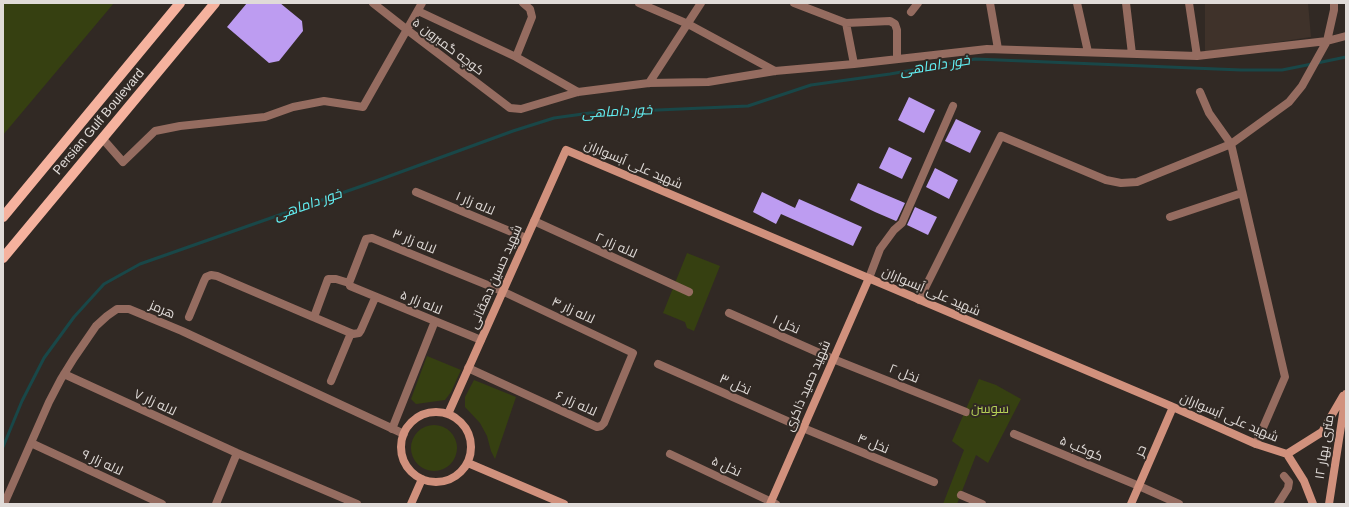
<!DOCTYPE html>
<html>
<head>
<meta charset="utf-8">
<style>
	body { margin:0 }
	#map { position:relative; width:1349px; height:507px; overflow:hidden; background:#312924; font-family:Arial,sans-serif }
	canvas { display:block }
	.frame { position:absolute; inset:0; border:4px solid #e0dbd8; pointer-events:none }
</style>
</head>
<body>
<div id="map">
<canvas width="1349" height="507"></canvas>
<div class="frame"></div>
</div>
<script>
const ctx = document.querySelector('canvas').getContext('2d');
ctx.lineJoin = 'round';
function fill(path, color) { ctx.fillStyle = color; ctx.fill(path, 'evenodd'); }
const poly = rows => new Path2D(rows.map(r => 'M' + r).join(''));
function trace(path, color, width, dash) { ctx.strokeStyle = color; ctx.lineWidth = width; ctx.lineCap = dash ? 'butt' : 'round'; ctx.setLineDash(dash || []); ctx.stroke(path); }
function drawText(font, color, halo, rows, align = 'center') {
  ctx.font = font + ' Arial,Cairo,sans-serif'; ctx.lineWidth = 4; ctx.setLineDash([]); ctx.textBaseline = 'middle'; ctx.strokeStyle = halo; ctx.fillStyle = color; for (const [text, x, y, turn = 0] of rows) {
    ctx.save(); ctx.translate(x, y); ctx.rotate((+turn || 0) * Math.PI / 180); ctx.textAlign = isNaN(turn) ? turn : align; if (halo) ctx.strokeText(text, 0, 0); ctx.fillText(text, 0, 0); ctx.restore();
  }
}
const built = poly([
	[1205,3,1308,3,1311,37,1205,53]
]);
const green = poly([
	[3,3,114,3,3,135],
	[687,253,720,266,694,331,687,328,685,322,663,313],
	[427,356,461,370,451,392,445,400,416,404,411,399],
	[979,379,996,385,1021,399,988,463,976,455,957,504,943,504,964,450,952,441],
	[474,380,516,397,495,459,491,451,487,436,480,423,465,407,465,397],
	'411 448a23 23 0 1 1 46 0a23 23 0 1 1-46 0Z'
]);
const stream = poly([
	[1317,63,1346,57],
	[3,447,22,401,44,358,74,317,104,284,140,264,376,181,513,131,554,118,590,113,748,106,811,85,890,74,975,59,1241,70,1282,70,1312,64]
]);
const building = poly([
	[247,3,280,3,302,21,303,31,279,61,269,63,227,27],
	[909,97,935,110,924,133,898,120],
	[956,119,981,131,970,153,945,141],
	[889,147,912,158,902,179,879,168],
	[935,168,958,180,949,199,926,187],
	[858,183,905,203,897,220,896,221,875,212,850,200],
	[762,192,795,208,799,199,862,227,853,246,781,214,776,224,753,212],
	[915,207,937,217,928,235,907,225]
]);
const street = poly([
	[373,3,406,29,510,108,521,109,578,92,649,83,708,82,775,71,854,64,987,49,1197,56,1327,41,1346,36],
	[639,3,688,24,775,71],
	[794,3,846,23,890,21,895,24,897,30,897,58],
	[990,3,998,49],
	[1077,3,1088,52],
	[1126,3,1132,54],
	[1189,3,1197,56],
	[418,11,516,57,578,92],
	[911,12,918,3],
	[846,23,854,64],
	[516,57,532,17,530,9,523,3],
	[649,83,701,3],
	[102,138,123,162,155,131,180,126,265,117,293,107,324,101,363,107,422,3],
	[416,192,526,238],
	[1170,217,1242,193],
	[534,221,689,292],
	[869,278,880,249,894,230,902,223,953,106],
	[919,300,1001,136,1106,180,1121,183,1137,182,1231,144,1209,113,1200,92],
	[729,313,833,359,966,412],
	[189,317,204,281,206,277,211,275,217,276,353,334,359,333,361,330,375,298],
	[314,317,328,279,336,279,349,283],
	[658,364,803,428,934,482],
	[468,368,597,427,601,426,604,423,633,353,502,291,372,238,366,239,349,283,350,286,481,340],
	[64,374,237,453,357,504],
	[331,381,351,333],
	[392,429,435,321],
	[1014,434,1139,486,1179,504],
	[31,443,162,504],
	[1256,444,1285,377,1231,144,1289,102,1302,86,1327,41,1334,10,1334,3],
	[670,454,776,504],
	[961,495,982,504],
	[4,504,49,402,61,379,74,358,96,326,107,316,117,309,129,309,182,331,404,434],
	[216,504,237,453],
	[1278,504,1288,488,1289,482,1284,476]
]);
const secondary = poly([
	'401 447a35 35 0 1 1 70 0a35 35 0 1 1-70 0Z',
	[448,414,566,150,1173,407,1256,444,1287,454,1304,481,1313,504],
	[1287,454,1322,432,1343,396],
	[468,463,564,504],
	[411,504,422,479],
	[770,504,869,278],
	[1131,504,1173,407],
	[1329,504,1346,394]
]);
const primary = poly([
	[3,217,180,3],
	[3,258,215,3]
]);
const streetNames = [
	["کوچه گمبرون ۵",448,47,37],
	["Persian Gulf Boulevard",99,122,-50],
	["شهید علی آبسواران",633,165,23],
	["لاله زار ۱",475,204,23],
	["لاله زار ۳",414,242,22],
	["لاله زار ۲",616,246,24],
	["شهید حسین دهقانی",496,277,-66],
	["شهید علی آبسواران",931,292,23],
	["لاله زار ۵",421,303,22],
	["هرمز",162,310,23],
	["لاله زار ۴",573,311,25],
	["نخل ۱",786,325,24],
	["نخل ۲",904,374,22],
	["نخل ۳",735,385,24],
	["شهید حمید ذاکری",808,386,-67],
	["لاله زار ۷",155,403,25],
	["لاله زار ۶",576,404,24],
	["شهید علی آبسواران",1229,418,23],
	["نخل ۴",873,444,22],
	["۱۲ متری بهار",1325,447,-81],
	["کوکب ۵",1081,449,23],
	["حر",1141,451,-67],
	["لاله زار ۹",102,463,25],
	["نخل ۵",726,467,25]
];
const parkNames = [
	["سوسن",990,409]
];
const waterNames = [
	["خور داماهی",935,66,-9],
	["خور داماهی",617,112,-3],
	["خور داماهی",308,205,-19]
];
fill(built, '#3f322a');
fill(green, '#364011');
trace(stream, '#194748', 3);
fill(building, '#bd9cf1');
trace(street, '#956c60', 8);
trace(secondary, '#d1917d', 8);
trace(primary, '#f5b29e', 10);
drawText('13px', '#e0dbd8', '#312924', streetNames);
drawText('13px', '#b6d257', '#312924', parkNames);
drawText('italic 14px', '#63f2f6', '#312924', waterNames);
</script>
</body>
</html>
